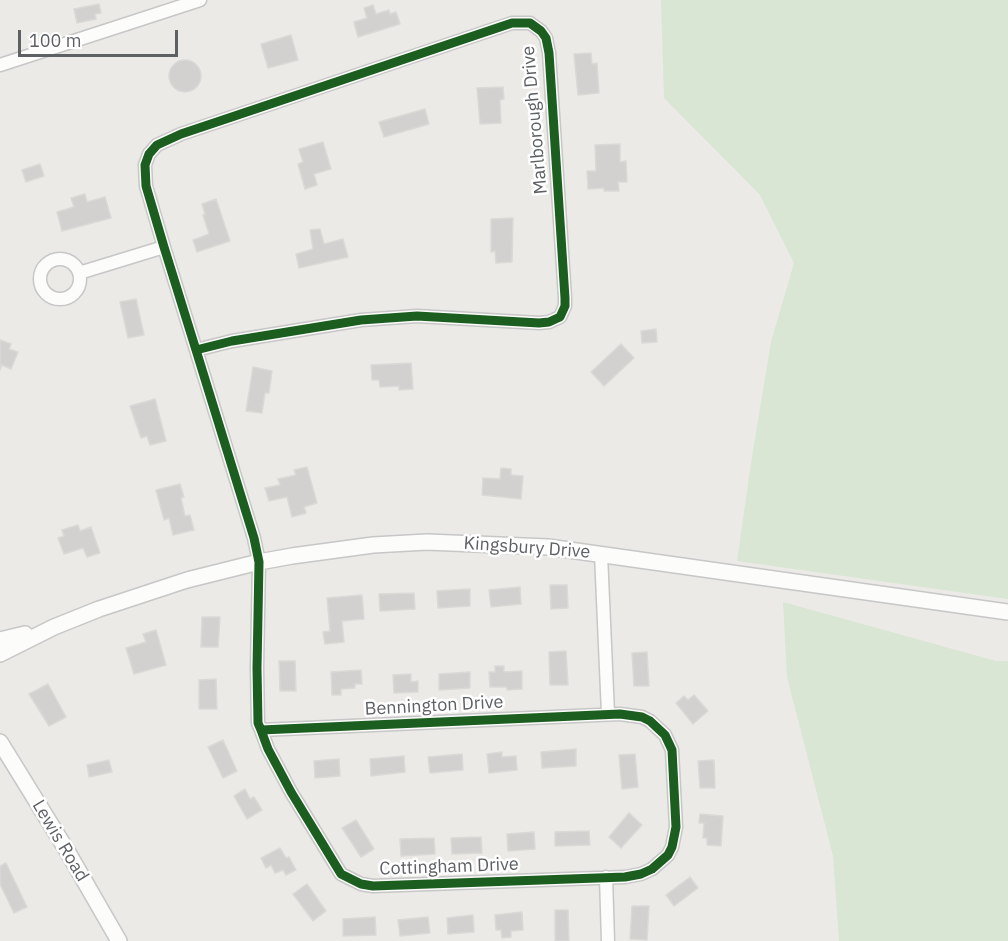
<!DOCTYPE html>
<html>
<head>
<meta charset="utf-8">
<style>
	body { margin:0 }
	#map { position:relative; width:1008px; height:941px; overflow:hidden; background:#eceae7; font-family:"IBM Plex Sans",sans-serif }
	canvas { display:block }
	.scale { position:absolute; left:18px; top:30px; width:160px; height:27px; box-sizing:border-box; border:3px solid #5d6164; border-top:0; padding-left:8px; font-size:18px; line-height:21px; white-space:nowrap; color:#5d6164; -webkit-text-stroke:4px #fff; paint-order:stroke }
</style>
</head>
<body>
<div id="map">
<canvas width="1008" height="941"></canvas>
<div class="scale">100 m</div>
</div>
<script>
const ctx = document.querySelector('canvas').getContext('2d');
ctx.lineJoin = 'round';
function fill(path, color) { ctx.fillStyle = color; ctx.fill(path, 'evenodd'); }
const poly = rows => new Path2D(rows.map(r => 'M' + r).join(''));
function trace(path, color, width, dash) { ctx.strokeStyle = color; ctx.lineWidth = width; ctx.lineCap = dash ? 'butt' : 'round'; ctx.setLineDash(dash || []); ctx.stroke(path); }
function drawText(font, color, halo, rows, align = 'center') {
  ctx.font = font + ' "IBM Plex Sans",sans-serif'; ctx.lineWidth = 5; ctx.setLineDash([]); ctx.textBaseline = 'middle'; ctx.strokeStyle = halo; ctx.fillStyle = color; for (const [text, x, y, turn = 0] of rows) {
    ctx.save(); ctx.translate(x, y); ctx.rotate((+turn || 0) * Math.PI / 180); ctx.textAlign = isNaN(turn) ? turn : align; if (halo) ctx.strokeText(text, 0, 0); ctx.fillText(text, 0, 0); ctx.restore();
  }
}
const green = poly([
	[661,0,1008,0,1008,599,737,561,751,463,771,342,794,263,760,195,664,98],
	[783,602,996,661,1008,661,1008,941,839,941,833,856,787,677]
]);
const building = poly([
	[99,4,101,13,95,14,96,19,77,23,74,9,99,4],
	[373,5,376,14,389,10,390,14,396,12,400,24,358,37,354,22,367,18,364,8,373,5],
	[291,35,298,60,268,68,261,44,291,35],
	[591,53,592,64,597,63,599,93,578,95,574,54,591,53],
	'169 76a16 16 0 1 1 32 0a16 16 0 1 1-32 0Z',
	[503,87,504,99,500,100,501,123,480,124,477,88,503,87],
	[425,109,429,124,384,137,379,122,425,109],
	[323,142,331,169,314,174,317,185,305,189,298,164,303,162,299,149,323,142],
	[620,144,620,162,626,161,627,182,618,182,619,191,604,191,604,188,588,189,587,171,596,171,595,145,620,144],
	[40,164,44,176,26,182,22,170,40,164],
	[85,194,87,202,105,197,111,218,62,231,57,212,74,207,71,198,85,194],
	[216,199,230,241,197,252,193,240,209,234,203,215,205,214,202,204,216,199],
	[513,218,512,262,496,263,495,251,491,252,491,219,513,218],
	[320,229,324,244,343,239,348,257,299,268,296,254,313,249,310,230,320,229],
	[136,299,144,335,128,338,120,302,136,299],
	[656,329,657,342,642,343,641,331,656,329],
	[0,340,11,344,9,349,18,352,11,369,2,365,0,370,0,340],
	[621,344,634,358,604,386,591,372,621,344],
	[411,363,413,389,399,390,399,386,380,387,379,380,372,380,371,365,411,363],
	[253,367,272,371,269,393,265,393,262,413,246,411,253,367],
	[155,399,166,441,150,445,147,436,141,438,130,406,155,399],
	[307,467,317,503,304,507,306,513,292,517,287,497,269,501,265,488,280,485,278,479,296,475,294,470,307,467],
	[501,468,511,469,511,475,523,476,521,499,482,495,483,478,500,479,501,468],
	[180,484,184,497,181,498,185,516,190,515,194,530,173,535,169,518,164,520,156,490,180,484],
	[78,525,80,531,91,527,100,553,87,557,83,548,64,554,58,538,64,536,62,530,78,525],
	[550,585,567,585,568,608,551,609,550,585],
	[520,587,521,604,491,607,489,590,520,587],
	[470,589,470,606,438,608,437,591,470,589],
	[414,593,415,609,380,611,379,594,414,593],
	[362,595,364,619,342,621,344,642,325,644,323,632,330,631,327,598,362,595],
	[202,617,220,617,218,647,201,647,202,617],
	[156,630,166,665,134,674,126,648,146,642,143,634,156,630],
	[566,651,568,685,550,685,549,652,566,651],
	[647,652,649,686,634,686,632,653,647,652],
	[279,661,295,661,296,691,280,691,279,661],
	[495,666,504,666,504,672,522,671,522,689,507,690,507,687,490,687,489,672,495,672,495,666],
	[361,670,362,684,355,684,355,688,341,689,341,695,332,695,331,672,361,670],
	[470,672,470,688,439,690,439,674,470,672],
	[411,674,411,682,418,681,418,692,394,693,393,675,411,674],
	[216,679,217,709,199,709,199,680,216,679],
	[48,684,66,717,49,726,29,694,48,684],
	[694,695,708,711,693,724,676,703,684,696,688,700,694,695],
	[223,740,237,771,223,778,208,747,223,740],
	[576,749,576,766,542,768,541,752,576,749],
	[502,752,502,757,516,756,517,770,489,773,487,754,502,752],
	[462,754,463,770,430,773,428,757,462,754],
	[635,754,638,787,622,789,619,755,635,754],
	[404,756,405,772,371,776,370,759,404,756],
	[339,759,340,776,315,778,314,761,339,759],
	[109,760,112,772,89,777,87,765,109,760],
	[714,760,715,788,700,788,698,761,714,760],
	[245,789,250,799,254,797,262,810,247,819,234,796,245,789],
	[629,813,642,825,621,848,609,837,629,813],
	[700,814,723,816,721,846,707,845,707,838,703,838,704,823,699,823,700,814],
	[356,820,374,849,361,857,342,828,356,820],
	[589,831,590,845,555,846,555,832,589,831],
	[534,832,535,849,508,851,507,834,534,832],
	[481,837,482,853,452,854,451,838,481,837],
	[434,838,435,854,401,856,400,839,434,838],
	[280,848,286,858,289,857,296,870,286,875,283,870,275,873,271,865,266,868,261,858,280,848],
	[6,863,27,907,14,913,0,884,0,866,6,863],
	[690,877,698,888,674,906,666,895,690,877],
	[307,884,326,911,313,921,293,894,307,884],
	[632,906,649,906,647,940,630,939,632,906],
	[555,910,568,910,569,941,555,941,555,910],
	[522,912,523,930,511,931,511,937,502,938,501,930,496,930,495,915,522,912],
	[473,915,474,932,448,934,447,918,473,915],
	[375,917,376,935,343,936,343,919,375,917],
	[428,917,430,933,400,936,398,920,428,917]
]);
const minor = poly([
	[0,65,200,0],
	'40 279a20 20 0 1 1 40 0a20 20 0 1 1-40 0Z',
	[79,273,164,247],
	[196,350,232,341,361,320,417,316,539,323,549,322,560,317,565,306,565,298,549,53,546,38,541,31,530,23,512,23,181,134,157,145,149,154,145,165,146,186,164,247,196,350,254,538,259,562,257,668,258,723,261,730,268,749,291,792,341,874,361,884,373,886,625,877,641,874,652,869,668,855,672,847,676,827,672,750,665,735,650,721,642,717,620,714,261,730],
	[601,554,608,714],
	[606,877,608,941]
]);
const tertiary = poly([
	[0,640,25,634],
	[0,654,54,627,99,609,187,580,259,562,292,556,373,545,427,542,548,547,1008,612],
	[0,742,66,849,119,941]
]);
const cycleway = poly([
	[196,350,232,341,361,320,417,316,539,323,549,322,560,317,565,306,565,298,549,53,546,38,541,31,530,23,512,23,181,134,157,145,149,154,145,165,146,186,164,247,196,350,254,538,259,562,257,668,258,723,261,730,268,749,291,792,341,874,361,884,373,886,625,877,641,874,652,869,668,855,672,847,676,827,672,750,665,735,650,721,642,717,620,714,261,730]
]);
const streetNames = [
	["Marlborough Drive",535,120,-95],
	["Kingsbury Drive",527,548,4],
	["Bennington Drive",434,706,-3],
	["Lewis Road",60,841,59],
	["Cottingham Drive",449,867,-2]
];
fill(green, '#d8e6d3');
fill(building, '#d3d1d0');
trace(building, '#dbd9d6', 1.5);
trace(minor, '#c6c7c6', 15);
trace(tertiary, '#c6c7c6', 18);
trace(minor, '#fcfcfb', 12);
trace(tertiary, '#fcfcfb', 15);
trace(cycleway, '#1b5e20', 9);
drawText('18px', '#5d6164', '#fff', streetNames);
</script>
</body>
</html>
